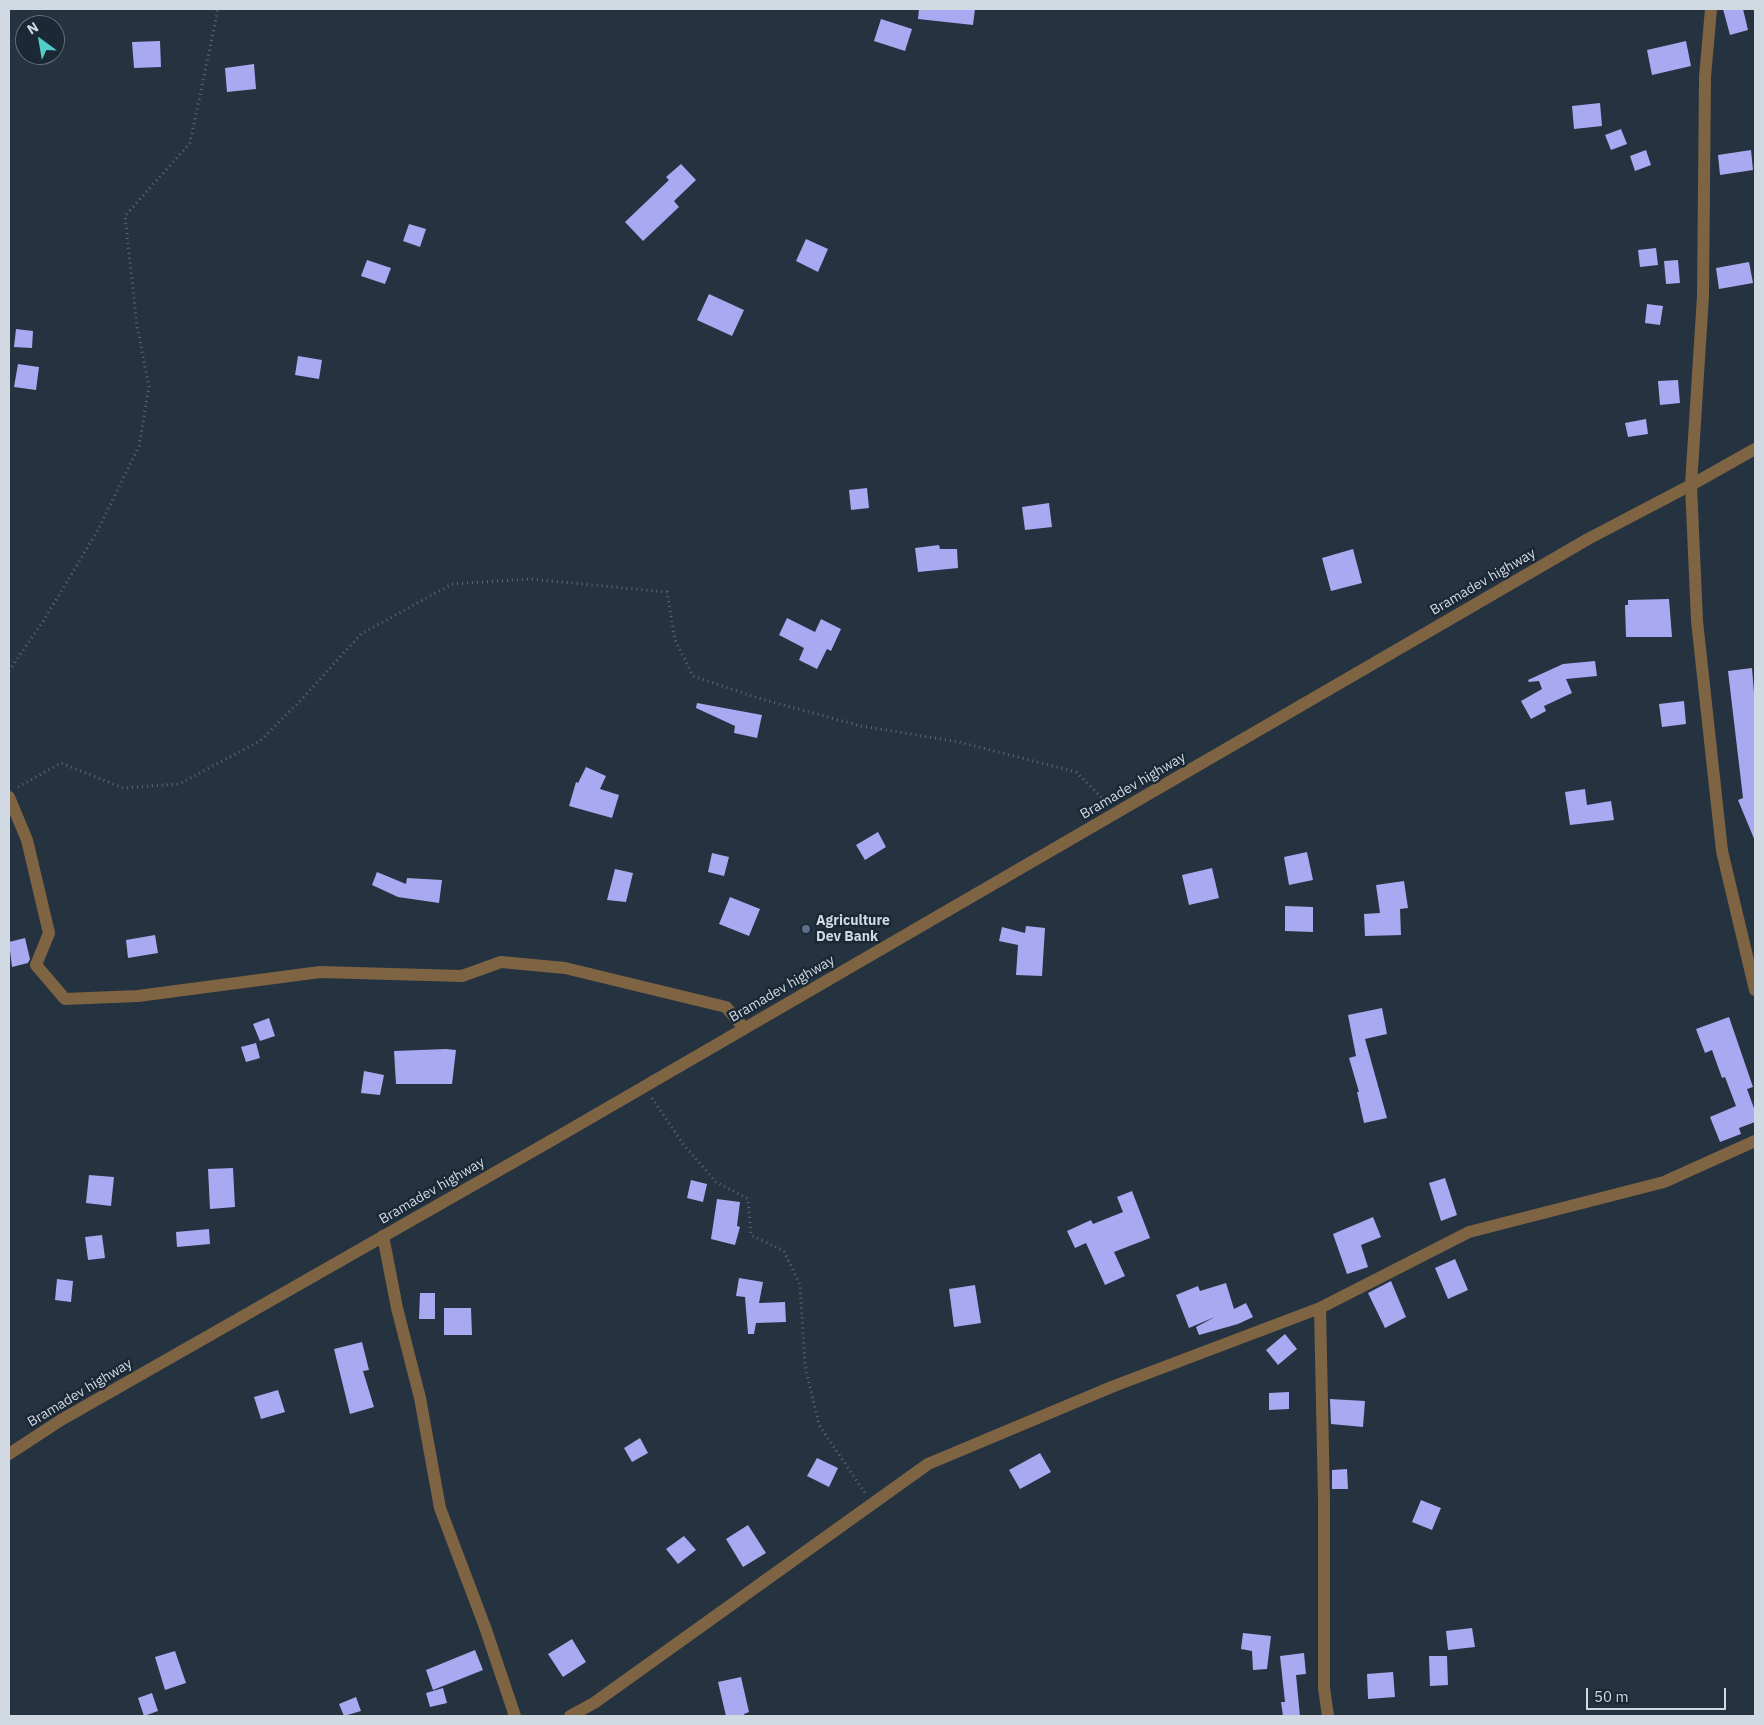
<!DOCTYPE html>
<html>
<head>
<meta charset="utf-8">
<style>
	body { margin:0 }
	#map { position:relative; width:1764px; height:1725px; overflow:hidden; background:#25323f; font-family:"IBM Plex Sans",sans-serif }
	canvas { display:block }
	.frame { position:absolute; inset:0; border:10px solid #d1dae2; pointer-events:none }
	.north { position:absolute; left:15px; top:15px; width:50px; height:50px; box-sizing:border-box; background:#1b2835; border:1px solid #646f7a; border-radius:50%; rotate:328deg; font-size:14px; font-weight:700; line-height:20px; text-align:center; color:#d1dae2 }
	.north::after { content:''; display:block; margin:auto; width:18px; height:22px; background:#53cdc9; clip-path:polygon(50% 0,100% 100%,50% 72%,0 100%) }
	.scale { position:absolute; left:1586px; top:1688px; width:140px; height:22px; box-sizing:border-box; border:2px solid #d1dae2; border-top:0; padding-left:6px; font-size:15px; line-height:18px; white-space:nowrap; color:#d1dae2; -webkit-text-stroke:4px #1b2835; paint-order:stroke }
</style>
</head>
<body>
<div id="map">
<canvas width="1764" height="1725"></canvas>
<div class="frame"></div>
<div class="north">N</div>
<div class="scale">50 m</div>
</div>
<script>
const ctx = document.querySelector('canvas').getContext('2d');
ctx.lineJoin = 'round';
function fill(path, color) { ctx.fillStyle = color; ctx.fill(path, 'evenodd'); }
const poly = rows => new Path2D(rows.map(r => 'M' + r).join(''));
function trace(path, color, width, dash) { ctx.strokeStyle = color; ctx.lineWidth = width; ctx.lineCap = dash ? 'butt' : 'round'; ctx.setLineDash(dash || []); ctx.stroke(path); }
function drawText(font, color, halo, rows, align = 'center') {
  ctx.font = font + ' "IBM Plex Sans",sans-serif'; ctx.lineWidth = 5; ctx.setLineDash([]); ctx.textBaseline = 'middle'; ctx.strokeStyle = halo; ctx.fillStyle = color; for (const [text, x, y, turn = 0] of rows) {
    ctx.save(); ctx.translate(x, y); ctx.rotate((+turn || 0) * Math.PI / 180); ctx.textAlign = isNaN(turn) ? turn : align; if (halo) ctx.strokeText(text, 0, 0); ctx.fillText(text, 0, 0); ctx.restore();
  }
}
const building = poly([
	[919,9,975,9,973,25,918,19],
	[1723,9,1743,9,1748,30,1730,35],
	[881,19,912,29,905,51,874,41],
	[160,41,161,67,134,68,132,42],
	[1686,41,1691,66,1652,75,1647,50],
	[254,64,256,89,227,92,225,68],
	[1600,103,1602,126,1574,129,1572,106],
	[1621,129,1627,144,1611,150,1605,135],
	[1646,150,1651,165,1635,171,1630,156],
	[1751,150,1753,170,1720,175,1718,155],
	[681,164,696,180,674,201,679,207,643,241,625,222,669,180,666,177],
	[409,224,426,229,420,247,403,241],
	[806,239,828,249,818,272,796,261],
	[1656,248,1658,265,1640,267,1638,250],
	[367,260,391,268,385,284,361,276],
	[1678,260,1680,283,1666,284,1664,261],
	[1749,262,1753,283,1719,289,1716,268],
	[709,294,744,310,732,336,697,320],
	[1647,304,1663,306,1660,325,1645,323],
	[16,329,33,331,32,348,14,347],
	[298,356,322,360,319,379,295,375],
	[18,364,39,367,36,390,14,387],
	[1678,380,1680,403,1660,405,1658,381],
	[1646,419,1648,434,1628,437,1625,423],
	[867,488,869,508,851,510,849,490],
	[1049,503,1052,527,1025,530,1022,507],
	[939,545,940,549,957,549,958,568,918,572,915,548],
	[1353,549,1362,583,1331,591,1322,558],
	[1669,599,1672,637,1626,637,1625,605,1628,605,1628,600],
	[787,618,815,632,821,619,841,629,831,651,827,649,817,669,799,660,804,648,779,635],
	[1595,661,1597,676,1566,679,1572,693,1544,706,1546,711,1531,719,1521,701,1542,689,1539,681,1529,682,1528,680,1563,664],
	[1752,668,1755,705,1755,841,1738,800,1743,798,1728,671],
	[1684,701,1686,724,1662,727,1659,704],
	[697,703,762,715,757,738,734,733,735,726,696,708],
	[586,767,606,776,600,789,619,795,612,818,569,806,576,782,578,783],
	[1585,789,1587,805,1611,801,1614,820,1570,825,1565,792],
	[878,832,886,847,865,860,856,845],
	[1307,852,1313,880,1289,885,1284,857],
	[712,853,729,857,724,876,708,872],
	[1212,868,1219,898,1189,905,1182,875],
	[615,869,633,873,626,902,607,900],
	[377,872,406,884,407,878,442,880,439,903,398,897,372,885],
	[1404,881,1408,908,1400,909,1401,935,1365,936,1364,914,1380,913,1376,885],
	[730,897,760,909,749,936,719,924],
	[1285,906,1313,907,1313,932,1285,931],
	[1026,926,1045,928,1042,976,1016,975,1018,945,999,941,1002,927,1025,933],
	[155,935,158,953,128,958,126,940],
	[25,938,30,959,28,963,12,967,9,942],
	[1382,1008,1387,1034,1365,1039,1387,1118,1364,1123,1357,1092,1359,1092,1349,1058,1356,1056,1348,1015],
	[1729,1017,1753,1087,1747,1089,1755,1111,1755,1122,1739,1128,1741,1134,1720,1142,1710,1117,1736,1106,1725,1077,1722,1078,1712,1050,1705,1053,1696,1029],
	[269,1018,275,1036,260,1041,253,1024],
	[256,1043,260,1058,246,1062,241,1047],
	[446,1049,456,1050,452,1084,396,1084,394,1051],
	[364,1071,384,1075,380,1095,361,1093],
	[233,1168,235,1207,210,1209,208,1169],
	[89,1175,114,1177,111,1206,86,1203],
	[1445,1178,1457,1215,1441,1221,1429,1183],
	[691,1180,707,1184,703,1202,687,1198],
	[1132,1191,1150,1238,1114,1252,1125,1276,1105,1285,1086,1243,1075,1248,1067,1231,1091,1220,1093,1224,1123,1212,1117,1197],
	[717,1199,740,1202,737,1226,740,1227,735,1245,711,1239],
	[1373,1217,1381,1237,1361,1245,1368,1267,1347,1274,1333,1234],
	[209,1229,210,1244,177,1247,176,1232],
	[102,1235,105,1258,88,1260,85,1237],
	[1455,1259,1468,1290,1448,1299,1435,1268],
	[739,1278,763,1282,759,1303,785,1302,786,1322,756,1323,754,1334,748,1334,745,1297,736,1296],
	[57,1279,73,1281,71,1302,55,1300],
	[1391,1281,1406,1317,1385,1328,1368,1293],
	[1226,1283,1234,1309,1246,1303,1253,1317,1238,1324,1199,1335,1196,1327,1215,1317,1189,1328,1176,1295,1198,1286,1200,1291],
	[975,1285,981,1323,954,1327,949,1289],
	[420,1293,435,1293,435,1319,419,1319],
	[444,1308,471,1308,472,1335,444,1335],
	[1285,1334,1297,1349,1278,1365,1266,1350],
	[362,1342,369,1370,363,1371,374,1407,350,1414,334,1349],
	[278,1390,285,1412,261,1419,254,1397],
	[1289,1392,1289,1409,1269,1410,1269,1393],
	[1330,1399,1365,1401,1363,1427,1331,1424],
	[640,1438,648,1453,632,1462,624,1448],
	[1040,1453,1051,1472,1020,1489,1009,1470],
	[817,1458,838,1468,829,1487,807,1476],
	[1347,1469,1348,1489,1332,1489,1332,1470],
	[1421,1500,1441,1508,1432,1530,1412,1522],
	[748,1525,766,1553,743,1567,726,1539],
	[684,1536,696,1550,678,1564,666,1549],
	[1472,1628,1475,1647,1448,1650,1446,1631],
	[1243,1633,1271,1636,1267,1669,1253,1670,1252,1651,1241,1649],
	[572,1639,586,1662,563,1677,548,1654],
	[475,1650,483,1670,433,1690,426,1670],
	[175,1651,186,1683,165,1690,155,1657],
	[1304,1653,1306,1674,1296,1675,1300,1716,1283,1716,1281,1702,1285,1702,1280,1656],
	[1429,1656,1447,1656,1448,1685,1430,1686],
	[1393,1672,1395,1697,1368,1699,1367,1674],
	[741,1677,749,1712,744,1714,745,1716,726,1716,718,1682],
	[443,1688,447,1703,430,1707,426,1693],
	[152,1693,158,1711,144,1716,138,1698],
	[356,1697,361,1711,344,1716,339,1704]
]);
const path = poly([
	[9,671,44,620,98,530,139,446,149,387,137,326,125,216,190,143,218,9],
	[18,787,61,763,123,788,179,784,260,741,302,699,361,634,452,584,529,579,667,592,675,640,693,676,761,699,861,726,959,742,1076,772,1105,801],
	[652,1098,683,1144,716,1182,748,1199,751,1235,784,1251,800,1285,805,1365,819,1425,865,1493]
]);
const minor = poly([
	[1711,9,1705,77,1703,296,1691,485,1697,621,1722,851,1755,990],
	[9,797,27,840,49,933,36,965,65,999,138,996,320,972,462,976,501,962,565,968,726,1007,744,1028],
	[383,1236,397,1308,420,1398,440,1508,485,1627,515,1716],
	[1320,1308,1324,1499,1324,1688,1328,1716],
	[570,1716,594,1703,928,1464,1114,1386,1320,1308,1469,1232,1664,1182,1755,1141]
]);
const tertiary = poly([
	[9,1454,61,1420,554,1139,1588,539,1691,485,1755,449]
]);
const markers = [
	[806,929,5,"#5c6f8a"]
];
const streetNames = [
	["Bramadev highway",1483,582,-30],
	["Bramadev highway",1133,786,-30],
	["Bramadev highway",782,989,-30],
	["Bramadev highway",432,1191,-30],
	["Bramadev highway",80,1393,-31]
];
const poiNames = [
	["Agriculture",816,921],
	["Dev Bank",816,937]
];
fill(building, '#a9a9f2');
trace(path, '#5e6975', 3, [1, 4]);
trace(minor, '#7e6443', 12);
trace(tertiary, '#7e6443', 12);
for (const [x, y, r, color] of markers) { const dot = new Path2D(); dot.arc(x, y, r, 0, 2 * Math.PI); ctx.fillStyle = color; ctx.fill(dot); trace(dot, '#1b2835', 2); }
drawText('14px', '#d1dae2', '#1b2835', streetNames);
drawText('bold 14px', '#d1dae2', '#1b2835', poiNames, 'left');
</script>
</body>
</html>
